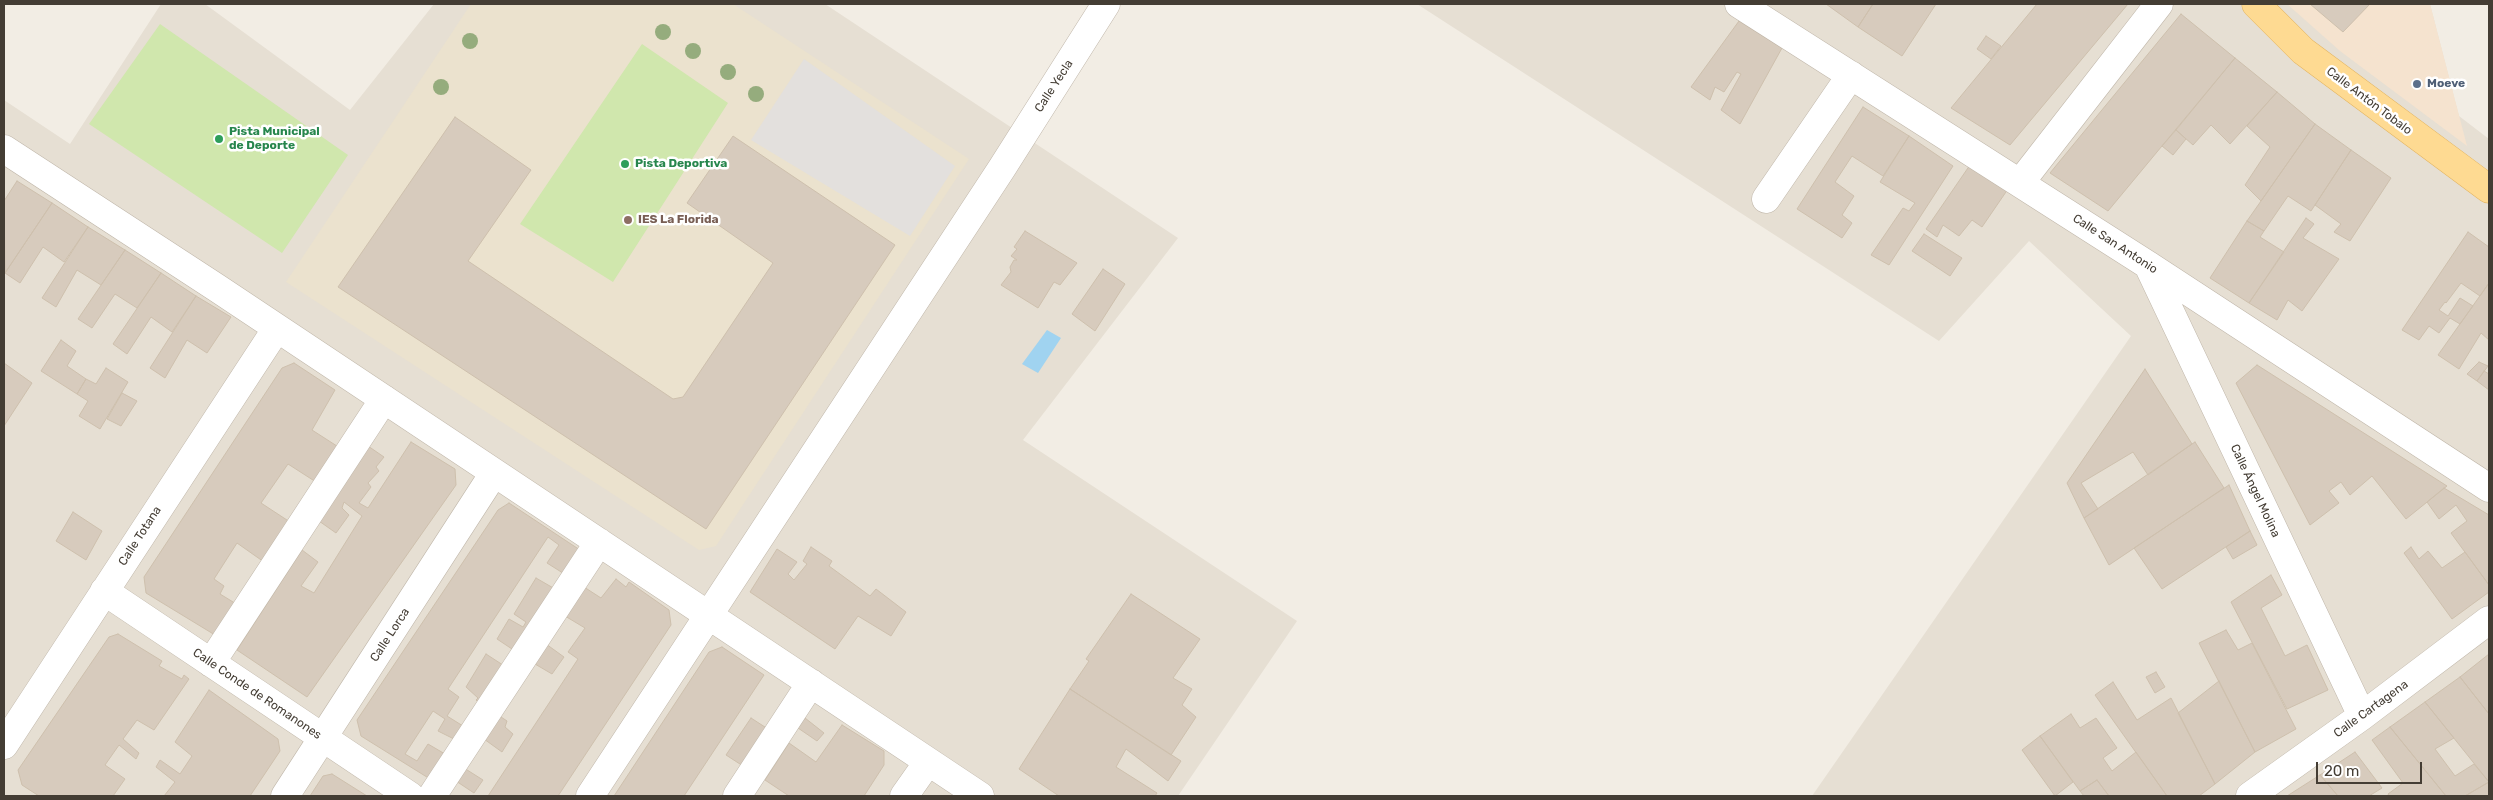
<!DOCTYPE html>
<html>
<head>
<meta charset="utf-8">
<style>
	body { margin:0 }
	#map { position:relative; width:2493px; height:800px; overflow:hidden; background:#f2ede4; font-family:Rubik,sans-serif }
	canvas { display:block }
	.frame { position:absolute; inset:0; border:5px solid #443d34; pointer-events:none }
	.scale { position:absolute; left:2316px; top:762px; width:106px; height:22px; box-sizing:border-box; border:2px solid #443d34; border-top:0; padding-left:6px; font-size:15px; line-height:18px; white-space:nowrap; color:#443d34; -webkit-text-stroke:4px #fff; paint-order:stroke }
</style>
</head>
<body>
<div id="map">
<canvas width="2493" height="800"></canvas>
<div class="frame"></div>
<div class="scale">20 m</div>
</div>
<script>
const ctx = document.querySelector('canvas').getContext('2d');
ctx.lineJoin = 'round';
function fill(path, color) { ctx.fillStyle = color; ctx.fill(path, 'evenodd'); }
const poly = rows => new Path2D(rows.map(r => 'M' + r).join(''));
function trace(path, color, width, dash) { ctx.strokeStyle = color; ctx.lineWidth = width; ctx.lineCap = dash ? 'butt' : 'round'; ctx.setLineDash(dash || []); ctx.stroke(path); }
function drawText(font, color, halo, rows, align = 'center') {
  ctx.font = font + ' Rubik,sans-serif'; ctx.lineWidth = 5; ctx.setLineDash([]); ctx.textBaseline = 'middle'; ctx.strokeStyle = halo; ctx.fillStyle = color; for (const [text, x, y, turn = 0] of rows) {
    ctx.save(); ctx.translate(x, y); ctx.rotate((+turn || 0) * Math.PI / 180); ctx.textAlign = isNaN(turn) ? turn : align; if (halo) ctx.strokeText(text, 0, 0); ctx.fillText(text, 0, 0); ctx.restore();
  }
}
const residential = poly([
	[161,4,205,4,350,110,434,4,825,4,1178,238,1023,440,1297,621,1178,796,4,796,4,100,70,144],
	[1417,4,2430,4,2459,116,2489,139,2489,796,1812,796,2131,336,2029,241,1939,341]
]);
const commercial = poly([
	[2287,4,2430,4,2467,146,2340,51]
]);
const education = poly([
	[471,4,733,4,969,159,716,546,699,550,286,282]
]);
const green = poly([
	[160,24,348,155,282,253,89,124],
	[642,44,728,103,613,282,520,224]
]);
const parking = poly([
	[804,59,955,166,910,236,751,140]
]);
const water = poly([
	[1047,330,1061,338,1038,373,1022,364]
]);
const building = poly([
	[1826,4,1873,4,1858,27,1826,4],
	[1873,4,1936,4,1902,56,1858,27,1873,4],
	[2037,4,2128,4,2010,145,1951,108,2037,4],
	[2310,4,2370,4,2343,32,2310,4],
	[2181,14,2235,58,2108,211,2050,173,2181,14],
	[1739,21,1782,48,1740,124,1721,110,1741,74,1737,72,1724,92,1715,87,1710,100,1691,87,1739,21],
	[1986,36,2001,46,1991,59,1977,49,1986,36],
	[2235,58,2277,92,2230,144,2211,125,2193,145,2176,130,2235,58],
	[2277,92,2315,124,2261,201,2245,185,2270,147,2247,126,2277,92],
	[1863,107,1909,136,1883,176,1852,156,1835,182,1854,196,1842,215,1852,223,1842,238,1797,209,1863,107],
	[455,117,531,170,468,261,673,399,683,397,773,263,687,203,733,136,895,245,706,529,338,287,455,117],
	[2315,124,2351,150,2311,211,2288,196,2264,231,2247,221,2315,124],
	[2176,130,2186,139,2173,155,2162,146,2176,130],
	[1909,136,1953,166,1889,265,1871,255,1903,208,1909,211,1915,203,1880,182,1909,136],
	[2351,150,2391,178,2350,241,2334,232,2341,224,2315,205,2351,150],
	[1970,165,2008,189,1982,227,1972,220,1959,236,1943,225,1937,237,1926,229,1970,165],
	[17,181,52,203,5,273,4,201,17,181],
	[52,203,88,227,64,262,43,247,20,283,5,273,52,203],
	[2306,218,2314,224,2303,238,2339,259,2302,311,2288,300,2277,320,2249,303,2306,218],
	[2247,221,2264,231,2260,237,2284,252,2249,303,2210,278,2247,221],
	[88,227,125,250,101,285,77,270,56,307,42,298,88,227],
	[1025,231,1077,263,1060,285,1054,282,1038,308,1001,285,1011,272,1010,267,1014,260,1017,260,1011,256,1017,249,1014,247,1025,231],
	[2468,232,2489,247,2489,283,2480,296,2461,283,2446,303,2445,302,2439,310,2448,316,2460,298,2473,306,2460,324,2450,318,2439,333,2429,326,2419,340,2402,330,2468,232],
	[1924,234,1962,258,1950,276,1912,251,1924,234],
	[125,250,161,273,137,308,115,294,92,328,78,319,125,250],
	[1103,269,1125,284,1095,331,1072,314,1103,269],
	[161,273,196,296,172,332,151,317,127,354,113,344,161,273],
	[2489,283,2489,340,2481,333,2459,369,2438,355,2489,283],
	[196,296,231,317,207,353,187,340,165,378,150,368,196,296],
	[61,340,76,351,67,366,86,379,77,394,41,371,61,340],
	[2479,362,2488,366,2477,381,2467,374,2479,362],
	[4,363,32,383,4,426,4,363],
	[294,363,335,390,312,430,340,448,316,482,288,464,261,503,290,522,264,562,237,543,214,579,224,586,220,594,238,605,215,635,146,593,144,577,282,368,294,363],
	[2257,365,2447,486,2406,519,2372,476,2350,495,2341,482,2329,491,2339,503,2310,525,2236,383,2257,365],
	[106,368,128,382,100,429,79,416,88,401,77,394,86,379,96,384,106,368],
	[2145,369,2192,444,2148,475,2133,452,2081,483,2098,509,2084,518,2067,483,2145,369],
	[2484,371,2489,374,2489,390,2477,381,2484,371],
	[122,393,137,401,121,426,107,419,122,393],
	[411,442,455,469,456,485,307,697,237,650,302,550,318,562,301,586,314,593,362,516,344,502,342,508,349,515,336,533,319,521,368,446,384,457,376,467,379,471,368,483,371,487,359,503,368,508,411,442],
	[2195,442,2224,488,2109,565,2084,518,2195,442],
	[2229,485,2250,531,2162,589,2134,548,2229,485],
	[2444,488,2489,515,2489,585,2451,533,2467,521,2456,505,2439,519,2427,502,2444,488],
	[509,503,580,550,566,575,547,563,559,545,548,537,448,689,459,697,447,716,463,726,456,740,438,731,445,719,433,711,405,754,417,761,428,744,445,754,430,779,361,736,357,720,498,510,509,503],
	[73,512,102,531,86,560,56,541,73,512],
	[2250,531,2257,545,2233,559,2226,547,2250,531],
	[811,547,832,561,829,566,870,596,876,589,906,612,891,636,858,616,835,649,750,592,777,549,797,562,788,574,794,580,807,564,803,561,811,547],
	[2411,547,2419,559,2428,551,2442,568,2465,552,2489,585,2489,592,2452,619,2404,553,2411,547],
	[2271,575,2282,595,2261,608,2285,656,2307,645,2328,690,2287,709,2231,602,2271,575],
	[536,578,555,589,515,651,497,639,509,619,523,627,526,622,514,614,536,578],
	[616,579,626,587,629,582,669,610,671,625,558,796,488,796,578,659,568,652,585,628,565,616,584,587,601,598,616,579],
	[1131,594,1200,639,1173,678,1192,689,1182,705,1196,717,1171,755,1070,689,1089,661,1086,659,1131,594],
	[2226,630,2238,650,2252,643,2296,729,2255,752,2199,643,2226,630],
	[118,634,162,661,159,666,182,679,184,675,189,679,154,730,137,720,123,739,139,753,136,759,119,745,105,765,125,779,113,796,39,796,22,785,18,770,109,637,118,634],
	[546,644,564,657,552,674,535,664,546,644],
	[722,647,764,675,684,796,614,796,709,652,722,647],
	[486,654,506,667,479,703,476,700,478,698,466,687,486,654],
	[2489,654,2489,714,2460,677,2489,654],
	[2156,672,2165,687,2155,693,2146,677,2156,672],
	[2460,677,2489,714,2489,782,2425,702,2460,677],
	[2219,681,2255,752,2215,784,2178,713,2219,681],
	[2113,682,2137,720,2171,698,2215,784,2199,796,2167,796,2095,695,2113,682],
	[1070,689,1181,761,1168,781,1126,749,1116,767,1157,793,1155,796,1059,796,1019,769,1070,689],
	[209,690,278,739,280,751,250,796,164,796,175,782,156,767,160,760,180,774,192,756,175,742,209,690],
	[2425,702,2454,738,2435,749,2455,776,2474,764,2489,782,2465,796,2446,796,2390,727,2425,702],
	[2071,714,2080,728,2096,718,2117,748,2103,758,2112,771,2136,752,2167,796,2109,796,2097,780,2080,791,2040,736,2071,714],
	[498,715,507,721,505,727,513,734,502,752,484,739,498,715],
	[751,718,768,729,743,766,726,755,751,718],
	[805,718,824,733,817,741,798,728,805,718],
	[842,725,884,751,884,765,864,796,789,796,765,780,789,743,816,762,842,725],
	[2390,727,2446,796,2389,796,2388,794,2403,783,2372,740,2390,727],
	[2040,736,2073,782,2055,796,2022,750,2040,736],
	[2355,752,2382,788,2369,796,2338,796,2320,775,2355,752],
	[464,768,483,780,474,793,456,781,464,768],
	[332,774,367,796,310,796,323,776,332,774],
	[2320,775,2338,796,2287,796,2320,775],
	[2097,780,2109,796,2084,796,2080,791,2097,780],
	[2489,782,2489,796,2465,796,2489,782]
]);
const minor = poly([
	[1739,4,2148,265,2489,488],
	[4,149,217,288,980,796],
	[2020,183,2159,4],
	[1766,199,1851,75],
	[2148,265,2362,716],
	[104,591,410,796],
	[211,663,384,399],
	[4,745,277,328],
	[285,796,494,473],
	[432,796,599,542],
	[590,796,1002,168,1106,4],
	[737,796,811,683],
	[904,796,928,762],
	[2250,796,2362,716,2489,620]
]);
const primary = poly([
	[2256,4,2303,51,2489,189]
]);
const trees = [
	[663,32],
	[470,41],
	[693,51],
	[728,72],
	[441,87],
	[756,94]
];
const markers = [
	[2417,84,5,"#5c6f8a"],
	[219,139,5,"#2e9e5b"],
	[625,164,5,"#2e9e5b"],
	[628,220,5,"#8d6e63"]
];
const serviceNames = [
	["Moeve",2427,84]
];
const streetNames = [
	["Calle Yecla",1054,86,-57],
	["Calle Antón Tobalo",2369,101,37],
	["Calle San Antonio",2115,244,33],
	["Calle Ángel Molina",2255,491,65],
	["Calle Totana",140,536,-57],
	["Calle Lorca",390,635,-57],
	["Calle Conde de Romanones",257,694,34],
	["Calle Cartagena",2371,709,-36]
];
const leisureNames = [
	["Pista Municipal",229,132],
	["de Deporte",229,146],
	["Pista Deportiva",635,164]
];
const educationNames = [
	["IES La Florida",638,220]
];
fill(residential, '#e6dfd3');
fill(commercial, '#f5e3cf');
fill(education, '#ebe2ce');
fill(green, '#d0e7ad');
fill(parking, '#e3e0dd');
fill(water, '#a0d3f0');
fill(building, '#d7cbbd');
trace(building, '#cec0ad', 1);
trace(minor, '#c0b7aa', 29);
trace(primary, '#e3b562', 29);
trace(minor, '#fff', 28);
trace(primary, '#feda92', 28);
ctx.fillStyle = '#95ac7d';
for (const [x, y] of trees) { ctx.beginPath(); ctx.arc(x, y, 8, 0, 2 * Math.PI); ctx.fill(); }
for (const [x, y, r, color] of markers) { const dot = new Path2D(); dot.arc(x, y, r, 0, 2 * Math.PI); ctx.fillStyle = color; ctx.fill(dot); trace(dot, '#fff', 2); }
drawText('bold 12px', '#4e5e75', '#fff', serviceNames, 'left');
drawText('12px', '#443d34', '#fff', streetNames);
drawText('bold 12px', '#27864d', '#fff', leisureNames, 'left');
drawText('bold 12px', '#785e54', '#fff', educationNames, 'left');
</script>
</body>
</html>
